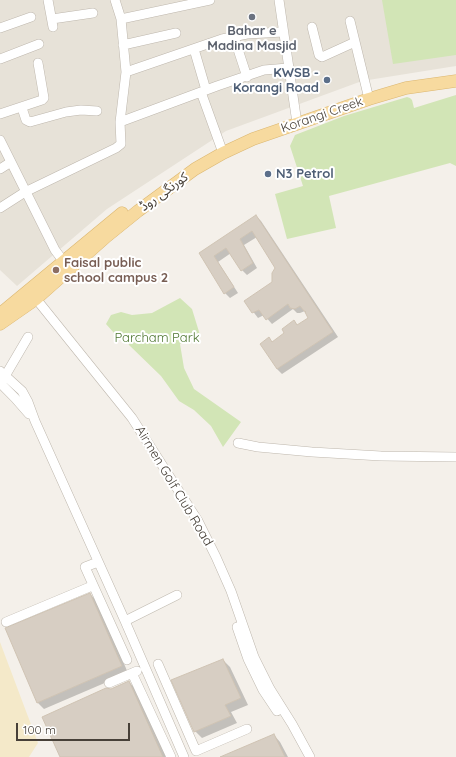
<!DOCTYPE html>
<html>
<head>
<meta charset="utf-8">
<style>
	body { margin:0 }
	#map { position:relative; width:456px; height:757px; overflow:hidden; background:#f4f0ea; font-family:Quicksand,sans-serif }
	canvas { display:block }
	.scale { position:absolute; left:16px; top:723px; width:114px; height:18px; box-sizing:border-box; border:2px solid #474038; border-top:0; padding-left:5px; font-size:12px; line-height:14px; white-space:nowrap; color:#474038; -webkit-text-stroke:3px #fff; paint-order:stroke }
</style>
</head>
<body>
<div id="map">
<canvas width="456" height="757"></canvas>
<div class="scale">100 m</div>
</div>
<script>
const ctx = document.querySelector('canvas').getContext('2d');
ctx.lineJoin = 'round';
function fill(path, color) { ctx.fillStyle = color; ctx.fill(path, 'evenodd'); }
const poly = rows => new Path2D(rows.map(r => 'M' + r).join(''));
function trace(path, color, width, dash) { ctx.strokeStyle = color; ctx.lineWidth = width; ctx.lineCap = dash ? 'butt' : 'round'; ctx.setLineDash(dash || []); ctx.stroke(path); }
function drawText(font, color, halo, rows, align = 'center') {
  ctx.font = font + ' Quicksand,"Noto Sans Arabic",sans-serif'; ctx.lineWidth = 4; ctx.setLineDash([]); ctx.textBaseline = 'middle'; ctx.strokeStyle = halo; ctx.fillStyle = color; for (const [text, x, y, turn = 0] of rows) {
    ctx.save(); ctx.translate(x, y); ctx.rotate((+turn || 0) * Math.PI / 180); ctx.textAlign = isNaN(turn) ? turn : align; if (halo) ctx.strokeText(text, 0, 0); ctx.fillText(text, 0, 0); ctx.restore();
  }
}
const residential = poly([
	[0,0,456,0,456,66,362,81,226,131,107,209,17,286,0,270]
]);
const green = poly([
	[382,0,456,0,456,55,393,64],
	[456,95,456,166,450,163,329,196,336,228,287,239,275,194,303,186,290,146,295,135,344,116,407,97,410,98,412,100,414,108],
	[180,298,192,309,200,335,180,344,184,368,194,389,241,422,223,447,211,426,194,410,179,401,161,376,129,345,126,336,114,333,106,324,111,315,121,312,132,315,152,313]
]);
const sand = poly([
	[0,642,38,743,29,757,0,757]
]);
const shadow = poly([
	[256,216,261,221,338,337,282,374,277,369,269,339,273,343,286,334,294,321,298,326,310,318,305,311,300,313,297,313,293,309,272,324,264,315,258,318,245,301,273,282,276,268,257,237,244,245,257,268,247,275,242,270,231,253,218,262,238,293,230,298,225,293,200,253],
	[90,594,97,601,128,673,44,709,37,702],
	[223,660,230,667,248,705,231,712,237,723,202,738,195,731],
	[129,682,136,689,166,757,61,757,112,690],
	[274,735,280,742,288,757,223,757]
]);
const building = poly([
	[256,215,333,332,277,369,260,344,269,337,272,342,284,333,282,329,294,320,297,325,308,318,305,312,306,312,304,311,300,306,295,309,290,308,288,304,266,320,259,310,252,313,244,301,272,282,272,273,275,268,252,231,240,239,253,263,241,271,226,248,214,256,234,287,224,294,199,253,256,215],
	[90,593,122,666,37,703,5,628,90,593],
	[223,659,241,698,225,705,231,716,194,732,171,680,223,659],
	[129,681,163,757,60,757,42,717,106,688,111,689,129,681],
	[274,734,285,757,220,757,274,734]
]);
const minor = poly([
	[48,0,53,27],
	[279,0,297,123],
	[52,19,93,13],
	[121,19,210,0],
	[350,21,369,99],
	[312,27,319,55,322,57,355,42],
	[0,28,31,17],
	[234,37,247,77],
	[123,45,176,33],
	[194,49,206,90],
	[0,59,39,44],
	[126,72,222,39,247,34,283,32],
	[201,92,223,153],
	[22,108,26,120,30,122,66,112,81,110,97,111],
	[0,114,42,100,44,98,38,63],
	[120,122,217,86,264,70,288,68],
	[0,140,55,250,64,262],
	[0,169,11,162],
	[0,208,25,192,116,148,121,144,120,122,126,72,121,19,115,0],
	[33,295,132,418,198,521,216,557,231,591,254,657,270,689,292,724,310,757],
	[0,371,22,391,28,402,35,421,125,621,184,757],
	[0,383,15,398,29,414],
	[1,383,28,337],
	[238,443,258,447,312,452,381,456,456,457],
	[98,562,85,567,127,660],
	[125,621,177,595],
	[6,622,92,586],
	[237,627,248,659,263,690,277,711],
	[158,664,196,751,247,729],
	[132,673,171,757],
	[109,683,137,671]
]);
const major = poly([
	[0,314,122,213],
	[0,324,36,299,107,236,138,211,195,169,223,153,253,139,369,99,406,88,456,81]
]);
const markers = [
	[252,17,4,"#6b7280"],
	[327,80,4,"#5c6f8a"],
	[268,174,4,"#5c6f8a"],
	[56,270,4,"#8d6e63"]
];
const worshipNames = [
	["Bahar e",252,31],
	["Madina Masjid",252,46]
];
const serviceNames = [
	["KWSB -",319,73],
	["Korangi Road",319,88],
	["N3 Petrol",276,174,"left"]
];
const streetNames = [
	["Korangi Creek",322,115,-19],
	["کورنگی روڈ",164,192,-36],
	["Airmen Golf Club Road",174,486,59]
];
const educationNames = [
	["Faisal public",64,263],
	["school campus 2",64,278]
];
const parkNames = [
	["Parcham Park",157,338]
];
fill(residential, '#e7e2d8');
fill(green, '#d2e5b6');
fill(sand, '#f4e9c9');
fill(shadow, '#0003');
fill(building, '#d7cec3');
trace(building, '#cfc3b3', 1);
trace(minor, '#beb7ad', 10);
trace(major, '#dbb670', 13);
trace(minor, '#fff', 9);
trace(major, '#f7da9f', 12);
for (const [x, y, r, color] of markers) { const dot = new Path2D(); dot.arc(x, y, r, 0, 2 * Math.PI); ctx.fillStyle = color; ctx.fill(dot); trace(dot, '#fff', 1.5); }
drawText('bold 13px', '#5b616d', '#fff', worshipNames);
drawText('bold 13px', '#4e5e75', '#fff', serviceNames, 'right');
drawText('13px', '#474038', '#fff', streetNames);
drawText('bold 13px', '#785e54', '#fff', educationNames, 'left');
drawText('13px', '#4d752f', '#fff', parkNames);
</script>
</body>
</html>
